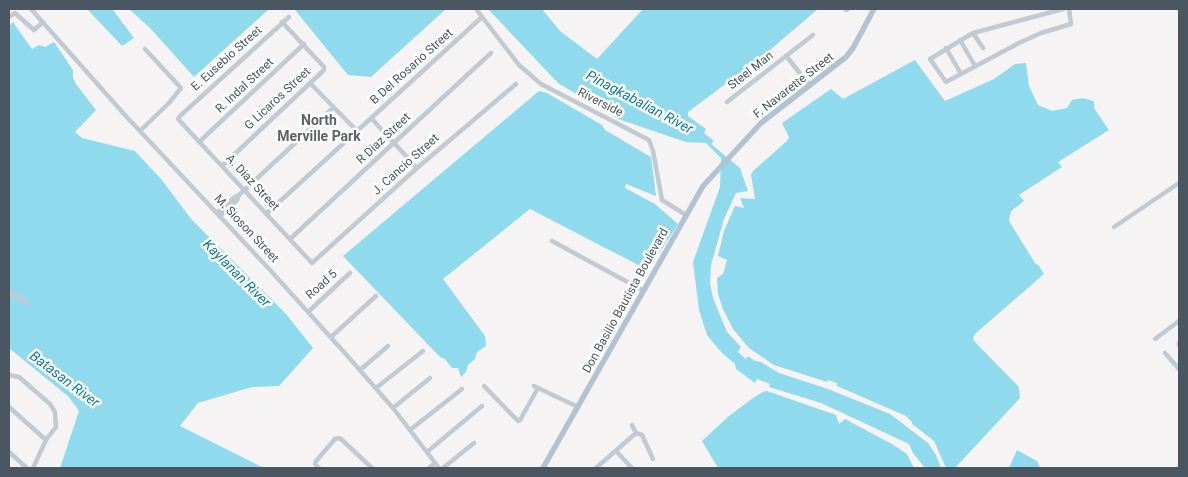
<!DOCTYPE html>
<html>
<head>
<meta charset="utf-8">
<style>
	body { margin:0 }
	#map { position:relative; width:1188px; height:477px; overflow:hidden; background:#f5f3f3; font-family:Roboto,sans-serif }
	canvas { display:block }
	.frame { position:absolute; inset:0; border:10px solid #4a5661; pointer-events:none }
</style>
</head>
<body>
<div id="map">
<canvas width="1188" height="477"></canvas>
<div class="frame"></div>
</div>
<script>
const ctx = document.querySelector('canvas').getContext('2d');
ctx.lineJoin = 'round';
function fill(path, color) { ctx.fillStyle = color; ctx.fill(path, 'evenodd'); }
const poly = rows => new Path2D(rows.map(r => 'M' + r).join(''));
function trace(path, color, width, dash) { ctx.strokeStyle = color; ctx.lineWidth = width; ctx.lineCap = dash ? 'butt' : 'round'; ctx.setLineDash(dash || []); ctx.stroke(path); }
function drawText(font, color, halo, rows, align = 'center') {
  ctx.font = font + ' Roboto,sans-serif'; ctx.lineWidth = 5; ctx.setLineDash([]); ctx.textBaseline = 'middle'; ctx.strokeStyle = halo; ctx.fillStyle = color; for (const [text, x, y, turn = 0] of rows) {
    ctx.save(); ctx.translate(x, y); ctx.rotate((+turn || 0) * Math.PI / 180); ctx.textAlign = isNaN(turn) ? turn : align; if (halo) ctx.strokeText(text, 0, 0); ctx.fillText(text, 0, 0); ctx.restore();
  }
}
const water = poly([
	[87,9,115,9,113,10,134,38,122,46],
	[129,9,269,9,194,77,151,29],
	[296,9,446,9,371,77,348,75,295,10],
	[488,9,542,9,560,31,597,59,643,9,818,9,764,55,688,112,688,116,706,129,704,133,714,141,711,144,740,168,748,191,736,193,724,219,711,265,710,283,713,298,727,332,741,347,738,352,746,359,748,356,755,361,761,362,779,373,828,389,890,414,928,443,936,455,941,468,925,468,913,453,909,444,821,403,769,387,770,384,757,379,755,383,736,369,735,364,722,353,707,335,699,310,693,262,720,187,721,158,706,143,686,142,618,119,558,83],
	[13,22,32,49,39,45,45,47,54,42,73,70,73,78,76,84,96,110,75,132,82,138,135,151,161,179,192,220,286,314,313,348,279,386,252,387,198,403,180,426,264,468,60,468,79,411,69,397,9,348,9,26],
	[915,60,945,101,994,79,1015,64,1026,63,1029,86,1038,105,1052,111,1067,108,1072,100,1083,98,1094,101,1094,108,1109,130,1058,162,1062,167,1019,195,1024,201,1011,211,1009,221,1035,263,1039,266,1044,274,975,334,973,337,974,341,1019,387,1020,398,955,468,946,468,934,441,912,424,912,422,906,416,837,386,837,383,828,380,827,382,774,365,749,348,733,329,723,309,718,294,717,278,723,274,727,260,718,256,724,231,735,206,744,208,740,198,755,199,751,175,753,171,787,141,789,137,782,123,831,89,843,99],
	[539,91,547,93,602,125,605,130,651,157,656,196,626,184,625,188,655,204,678,224,648,270,530,209,443,279,485,336,486,346,477,352,475,359,468,365,466,372,461,377,458,368,452,368,445,359,440,357,343,256],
	[767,391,836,415,839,424,845,419,892,444,907,454,914,468,718,468,702,441,729,416,753,398,763,392],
	[1017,450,1037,461,1040,468,1009,468]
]);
const minor = poly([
	[31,9,124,114,270,270,344,352,393,408,439,468],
	[476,9,519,65,541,84,649,140,653,151,662,200,686,215],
	[1063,9,973,33,930,59,946,82,1019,43,1041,33,1071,24,1069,9],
	[846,10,848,9],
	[9,17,15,13,34,30,43,22],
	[289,17,180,116,178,119,312,263,417,168,516,84],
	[973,33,983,48],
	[960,40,975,66],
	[946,48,961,74],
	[787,57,810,86],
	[310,83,357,131],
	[727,102,813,35],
	[371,118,417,168],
	[140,131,169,103,181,88,145,49],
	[199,142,304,44],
	[222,166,324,70,324,67,282,22],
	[217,213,235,197,239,195,333,108],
	[266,214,482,17],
	[220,216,237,200,239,195],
	[1114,227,1179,183],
	[290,239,491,53],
	[552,241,644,291],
	[9,291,28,303],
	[308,312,350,273],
	[331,337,376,296],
	[1155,339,1179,321],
	[1179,343,1179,345],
	[1165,353,1179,369],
	[360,370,388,346],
	[9,375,19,377,50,404,55,412,56,427,46,440,33,468],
	[484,386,518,421,520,420,538,388],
	[534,386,578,407],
	[376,388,423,351],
	[9,407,46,440],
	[393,408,430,378],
	[632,425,636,433],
	[410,430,462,389],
	[616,451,632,468],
	[9,452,27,468],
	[427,452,482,406],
	[319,468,315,464,316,461,335,439,338,438,341,439,372,468],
	[429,468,435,463],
	[443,468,474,443],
	[596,468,636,433,642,435,653,459]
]);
const major = poly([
	[543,468,703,186,761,123,846,57,853,48,874,9]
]);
const streetNames = [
	["E. Eusebio Street",227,59,-42],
	["B Del Rosario Street",412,67,-42],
	["Steel Man",751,71,-38],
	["R. Indal Street",245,86,-43],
	["F. Navarette Street",794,86,-38],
	["G Licaros Street",278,99,-43],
	["Riverside",600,103,27],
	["R Diaz Street",384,139,-43],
	["J. Cancio Street",406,165,-42],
	["A. Diaz Street",252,183,47],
	["M. Sioson Street",246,229,47],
	["Road 5",322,285,-42],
	["Don Basilio Bautista Boulevard",626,301,-61]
];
const waterNames = [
	["Pinagkabalian River",639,103,28],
	["Kaylanan River",236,274,45],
	["Batasan River",64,380,37]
];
const neighbourhoodNames = [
	["North",319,121],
	["Merville Park",319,137]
];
fill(water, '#90daee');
trace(minor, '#c1cad2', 4.5);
trace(major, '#b3c2d1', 5.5);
drawText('12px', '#4a5661', '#fff', streetNames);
drawText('italic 14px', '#0c7c9b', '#fff', waterNames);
drawText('bold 14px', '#5f6368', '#fff', neighbourhoodNames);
</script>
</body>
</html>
